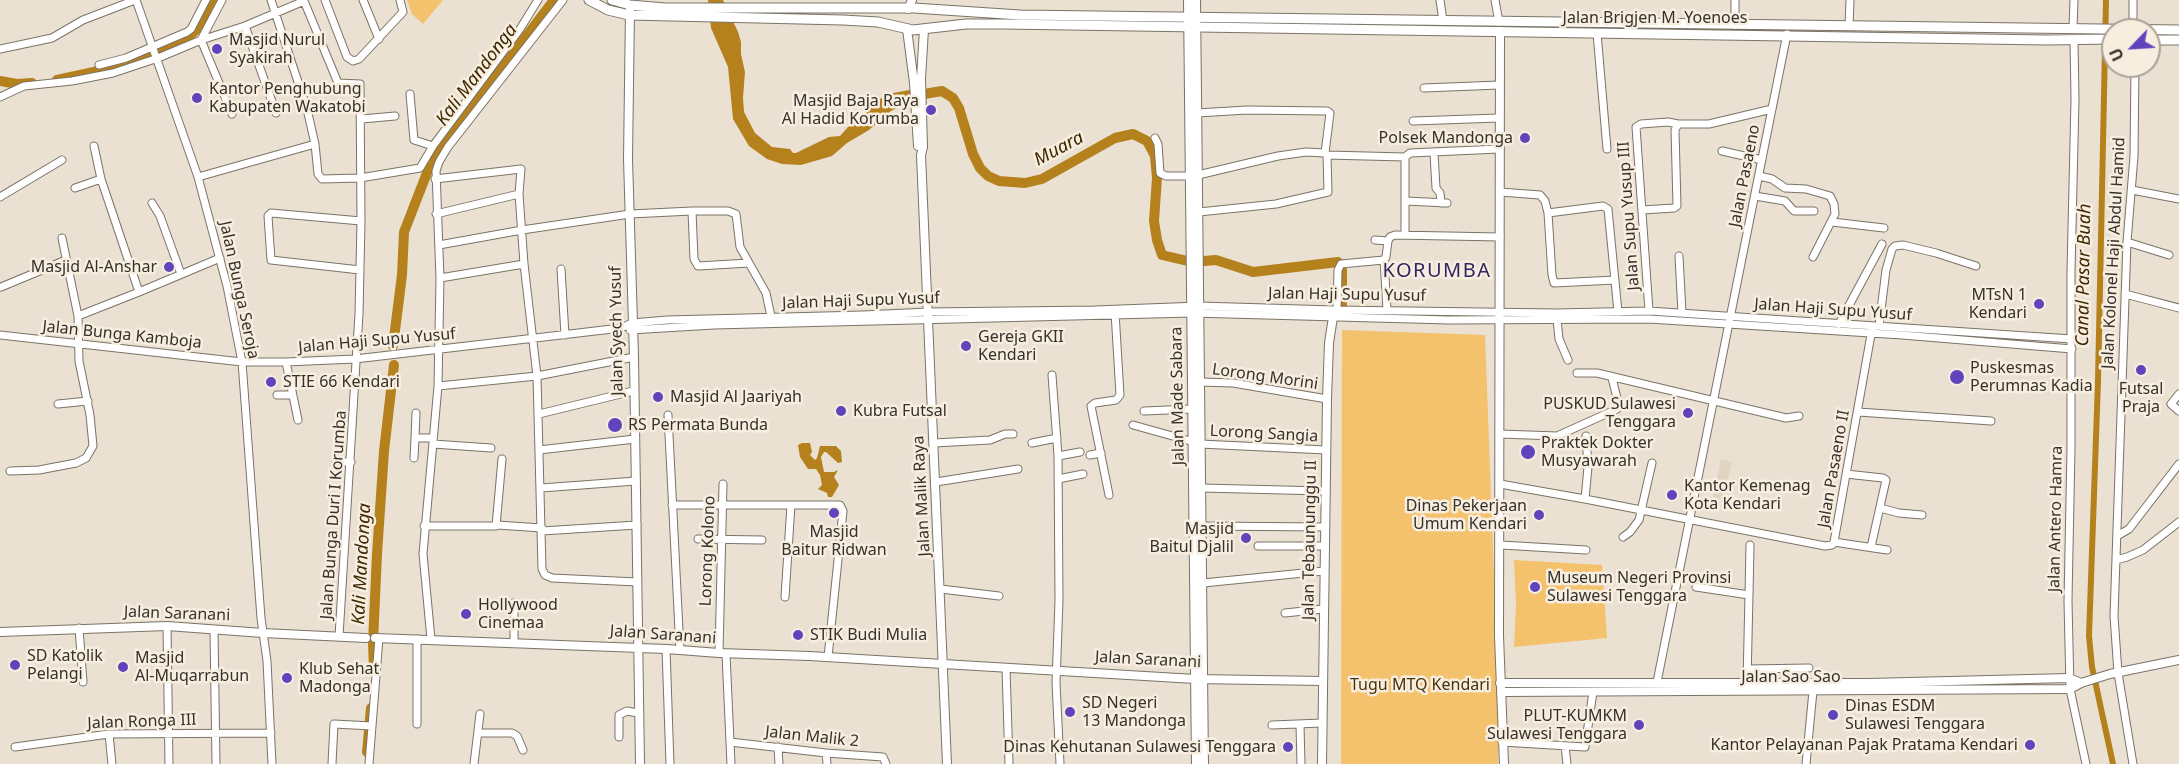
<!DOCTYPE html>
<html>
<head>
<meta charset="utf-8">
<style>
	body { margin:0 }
	#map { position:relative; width:2179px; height:764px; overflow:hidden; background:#eae1d3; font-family:"Noto Sans",sans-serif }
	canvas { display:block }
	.north { position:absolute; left:2101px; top:18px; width:60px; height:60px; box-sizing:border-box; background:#f8eee0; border:2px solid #aaa298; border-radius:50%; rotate:245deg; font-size:16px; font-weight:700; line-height:24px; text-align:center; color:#35312c }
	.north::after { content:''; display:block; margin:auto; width:21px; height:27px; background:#6044bc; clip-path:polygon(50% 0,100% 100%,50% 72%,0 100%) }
</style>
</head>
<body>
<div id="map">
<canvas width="2179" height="764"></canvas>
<div class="north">U</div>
</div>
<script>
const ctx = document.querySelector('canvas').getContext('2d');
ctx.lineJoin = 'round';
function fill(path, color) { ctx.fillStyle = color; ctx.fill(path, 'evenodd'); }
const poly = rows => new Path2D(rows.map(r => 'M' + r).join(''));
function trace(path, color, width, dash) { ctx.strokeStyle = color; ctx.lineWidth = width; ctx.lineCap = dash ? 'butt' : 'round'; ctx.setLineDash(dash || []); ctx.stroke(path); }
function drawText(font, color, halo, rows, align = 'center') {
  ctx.font = font + ' "Noto Sans",sans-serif'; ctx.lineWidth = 5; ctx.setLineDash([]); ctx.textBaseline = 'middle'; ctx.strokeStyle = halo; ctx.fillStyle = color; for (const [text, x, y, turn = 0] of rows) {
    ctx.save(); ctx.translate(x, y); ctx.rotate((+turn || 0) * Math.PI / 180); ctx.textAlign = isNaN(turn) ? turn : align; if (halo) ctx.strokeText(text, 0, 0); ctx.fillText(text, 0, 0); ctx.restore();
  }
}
const built = poly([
	[1721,459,1732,462,1723,499,1713,497]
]);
const green = poly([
	[407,0,443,0,423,24,412,14],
	[1342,330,1485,335,1498,682,1498,764,1341,764],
	[1514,560,1602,565,1607,638,1514,647,1516,603]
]);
const water = poly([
	[708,0,723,0,738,32,741,42,741,54,745,72,743,98,744,112,755,133,772,147,790,149,793,153,796,153,829,137,840,136,848,127,858,122,872,105,887,94,910,90,912,99,891,111,869,130,847,143,832,156,801,165,782,164,767,159,749,146,733,119,728,67,711,28],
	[802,443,810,443,812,452,810,455,815,460,817,458,820,446,836,446,841,451,842,462,838,463,826,452,824,452,821,457,824,472,834,472,838,470,834,477,839,485,832,497,828,497,827,493,818,489,822,485,820,475,816,469,808,469,800,457,798,445]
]);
const canal = poly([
	[2106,0,2098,381,2089,636,2092,667,2113,764]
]);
const river = poly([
	[57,80,117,67,165,49,187,38,198,28,215,0],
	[0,81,17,84,32,83],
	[912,96,942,91,953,98,959,108,973,154,980,168,988,176,999,181,1025,183,1042,179,1115,138,1133,134,1147,141,1155,156,1157,178,1154,221,1157,240,1162,255,1192,262,1216,260,1253,272,1338,262,1342,270,1342,307],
	[393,346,402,275,404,232,432,160,554,0],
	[374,671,373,642,377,554,384,451,394,365],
	[367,752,371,708]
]);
const minor = poly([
	[136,0,198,177,227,286,242,362,261,618,267,661,272,764],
	[222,0,201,40,232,114],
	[325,0,347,57,353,61,359,59,403,12,400,0],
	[363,0,379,39],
	[1440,0,1443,21],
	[1495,0,1499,22],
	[1735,0,1735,25],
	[2133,0,2133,30],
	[245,26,276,113],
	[1849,26,1850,0],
	[2073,28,2074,0],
	[1597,33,1607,149],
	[2074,40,2075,99,2071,271,2071,448,2068,601,2070,689,2086,764],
	[0,49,52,38,83,20,135,0],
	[99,65,126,58,187,32,191,29,206,0],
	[1424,88,1499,85],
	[410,94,414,140,433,146],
	[0,97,24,86,72,81,113,73,158,58,201,40,245,26,304,1,338,83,360,84,361,221,359,314,339,636],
	[1197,113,1247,110,1327,111,1330,113,1325,153,1327,155,1328,192,1276,204,1199,212],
	[362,119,395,116],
	[1413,121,1499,118],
	[1155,138,1158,144,1160,173,1166,176,1190,176],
	[315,144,318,174,322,179,360,178,420,168,433,146,520,29,538,0],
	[1722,151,1762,160],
	[1434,153,1436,188,1440,193,1441,203],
	[1327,155,1405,157,1410,153,1499,149],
	[1198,175,1278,156,1306,152,1325,153],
	[1759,176,1772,179,1785,188,1806,189,1830,196,1834,204,1835,214,1813,257],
	[198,177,315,144,307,109,271,0],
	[435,179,521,169,519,194,524,264,537,376,542,569,545,575,552,578,637,582],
	[75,188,101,179],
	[2132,190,2179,199],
	[1500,192,1540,195,1545,201,1548,213,1603,206,1608,209,1618,312],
	[1755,196,1785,201,1794,211,1814,211],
	[0,197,62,160],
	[1406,201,1447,203],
	[152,203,160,216,181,274],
	[1642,210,1674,208,1677,206,1675,130,1678,124,1709,124,1772,109],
	[1548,213,1552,275,1554,283,1615,280],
	[436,214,519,194],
	[1832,222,1884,228],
	[1405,235,1405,157],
	[1375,240,1388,241,1390,237,1395,235,1500,237],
	[2127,242,2169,255],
	[439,245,522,230,630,214,692,211,728,211,736,214,740,247,749,263,698,266,694,259,692,211],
	[1679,256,1682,313],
	[749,263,766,293,772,321],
	[561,269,565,335],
	[360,270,271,260,268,216,271,213,361,221],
	[440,278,524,264],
	[1,287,66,260],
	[139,292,220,258],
	[2125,294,2179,308],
	[1337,310,1338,270,1341,264,1384,260],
	[1387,310,1384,260,1386,257,1388,241],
	[1649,311,1636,127,1641,124,1668,122,1678,124],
	[78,316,139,292,101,179,94,146],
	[1557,319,1559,339,1568,360],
	[1839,324,1882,244],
	[1879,326,1886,270,1892,249,1895,246,1903,245,1936,253,1976,266],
	[630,330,714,325,1192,313,1448,320,1649,319,1902,335,2072,349],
	[0,335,242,362,286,362,355,359,621,328,632,323,667,320,863,315,929,312,1095,310,1199,306,1334,310,1556,313,1649,311,2072,339],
	[286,362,298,420],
	[1577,373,1597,373,1786,418,1799,416],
	[1052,375,1058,456,1059,600,1056,683,1060,764],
	[1200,382,1233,383,1327,399],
	[438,386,537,376,634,357],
	[2179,394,2171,404,2179,411],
	[277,395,292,395],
	[58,404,88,401],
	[1144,411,1193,409],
	[1858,412,1991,421],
	[539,414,633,391],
	[668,415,680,650],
	[1133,425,1194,442],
	[1500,434,1557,436,1617,409,1619,406,1612,378],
	[415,438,416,413],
	[934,443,990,440,1005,434,1013,434],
	[1032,443,1057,438],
	[433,444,491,448],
	[1200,444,1326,450],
	[539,450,635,439],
	[1090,455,1101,453],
	[1058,456,1080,452],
	[414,458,415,438,433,438],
	[336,462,351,462],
	[10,471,39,470,76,463,86,458,93,446,90,415,79,361,78,316,62,238],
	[1846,474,1883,478,1886,480,1871,547],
	[1058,479,1083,474],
	[936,482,1018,469],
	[1500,484,1585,499,1825,546,1832,545,1834,542],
	[541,488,636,481],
	[1201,488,1325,491],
	[1109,495,1091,406,1095,403,1116,400,1120,395,1115,312],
	[1585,499,1588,467,1586,436],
	[672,505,840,505,843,511,828,657],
	[1880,508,1899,513,1922,515],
	[497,525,542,528],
	[424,526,496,526,502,459],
	[1201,526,1325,527],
	[542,531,637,525],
	[2117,536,2129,529,2179,464],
	[1623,537,1630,532,1639,520,1652,463],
	[698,539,762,540],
	[1834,542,1872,329],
	[1834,542,1887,550],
	[1501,545,1586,550],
	[1258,546,1325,546],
	[2116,560,2127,557,2143,550,2179,522],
	[1203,583,1324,571],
	[1696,587,1749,595,1747,682],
	[941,589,999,596],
	[1749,595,1750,545],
	[785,597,791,505],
	[514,603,514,643],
	[1285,613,1323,609],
	[167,626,169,764],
	[79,628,83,682],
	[214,630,216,764],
	[431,639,423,554,438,386,440,278,436,171,439,162,448,147,563,0],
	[666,649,670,764],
	[719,653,723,484],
	[726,654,731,764],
	[1006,668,1009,764],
	[1748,669,1809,668],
	[1657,682,1787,34],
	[417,724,417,639],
	[1272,725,1322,723],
	[1300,725,1301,764],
	[479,733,512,733,517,736,523,750],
	[109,734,112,764],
	[619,737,619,715,627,711,638,713],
	[730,742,826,753,883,757,886,764],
	[1502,742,1585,747,1593,692],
	[1565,746,1567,764],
	[15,747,109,734,271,733],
	[778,747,779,764],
	[826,753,827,764],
	[332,764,334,724,372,726],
	[369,764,379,638],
	[474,764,480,714],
	[1806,764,1813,691],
	[2133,764,2118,673,2114,616,2127,242,2134,156,2135,66]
]);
const tertiary = poly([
	[1188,0,1196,764],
	[1196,0,1204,764],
	[630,9,628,159,634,357,640,764],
	[908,9,912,0],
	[907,29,914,83,918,146],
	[924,29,921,79,923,147,921,155,947,764],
	[1500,31,1499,636,1504,764],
	[0,632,167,626,263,633,366,638],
	[375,638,666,649,719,653,809,656,1195,679,1323,681],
	[1500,683,1869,683,2069,678,2081,683],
	[1501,692,2070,689,2081,683,2110,674,2179,660],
	[1322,764,1327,399,1329,343,1333,317]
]);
const secondary = poly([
	[589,0,608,10,629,15,843,20,878,22,913,30,966,24,1003,24,2047,40,2113,39],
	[612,0,630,5,665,8,914,8,1020,15,2179,30],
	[2149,40,2179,40]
]);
const markers = [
	[217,49,6,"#6044bc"],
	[197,98,6,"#6044bc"],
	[931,110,6,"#6044bc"],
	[1525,138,6,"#6044bc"],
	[169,267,6,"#6044bc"],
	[2039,304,6,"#6044bc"],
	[966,346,6,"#6044bc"],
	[2141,370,6,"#6044bc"],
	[1957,377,8,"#6044bc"],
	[271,382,6,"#6044bc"],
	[658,397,6,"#6044bc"],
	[841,411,6,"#6044bc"],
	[1688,413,6,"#6044bc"],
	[615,425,8,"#6044bc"],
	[1528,452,8,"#6044bc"],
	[1672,495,6,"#6044bc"],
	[834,513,6,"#6044bc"],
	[1539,515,6,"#6044bc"],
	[1246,538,6,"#6044bc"],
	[1535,587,6,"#6044bc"],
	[466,614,6,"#6044bc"],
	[798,635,6,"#6044bc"],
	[15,665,6,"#6044bc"],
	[123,667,6,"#6044bc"],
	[287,678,6,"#6044bc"],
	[1070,712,6,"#6044bc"],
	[1833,715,6,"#6044bc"],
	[1639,725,6,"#6044bc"],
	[2030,745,6,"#6044bc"],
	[1288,747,6,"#6044bc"]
];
const streetNames = [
	["Jalan Brigjen M. Yoenoes",1655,18],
	["Jalan Pasaeno",1745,176,-79],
	["Jalan Supu Yusup III",1629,216,-94],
	["Jalan Kolonel Haji Abdul Hamid",2114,253,-87],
	["Jalan Bunga Seroja",239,290,78],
	["Jalan Haji Supu Yusuf",1347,295,1],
	["Jalan Haji Supu Yusuf",861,301,-2],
	["Jalan Haji Supu Yusuf",1833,310,4],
	["Jalan Syech Yusuf",617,331,-91],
	["Jalan Bunga Kamboja",122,335,6],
	["Jalan Haji Supu Yusuf",377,341,-5],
	["Lorong Morini",1265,377,8],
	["Jalan Made Sabara",1178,396,-91],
	["Lorong Sangia",1264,434,3],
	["Jalan Pasaeno II",1834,469,-80],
	["Jalan Malik Raya",922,496,-93],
	["Jalan Bunga Duri I Korumba",334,515,-86],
	["Jalan Antero Hamra",2056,519,-89],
	["Jalan Tebaununggu II",1310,540,-89],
	["Lorong Kolono",708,551,-88],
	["Jalan Saranani",177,614,2],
	["Jalan Saranani",663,635,4],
	["Jalan Saranani",1148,660,3],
	["Jalan Sao Sao",1791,677],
	["Jalan Ronga III",142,722,-2],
	["Jalan Malik 2",812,737,6]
];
const poiNames = [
	["Masjid Nurul",229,40],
	["Syakirah",229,58],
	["Kantor Penghubung",209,89],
	["Kabupaten Wakatobi",209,107],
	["Masjid Baja Raya",919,101,"right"],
	["Al Hadid Korumba",919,119,"right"],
	["Polsek Mandonga",1513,138,"right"],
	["Masjid Al-Anshar",157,267,"right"],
	["MTsN 1",2027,295,"right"],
	["Kendari",2027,313,"right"],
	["Gereja GKII",978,337],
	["Kendari",978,355],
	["Puskesmas",1970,368],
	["Perumnas Kadia",1970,386],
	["STIE 66 Kendari",283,382],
	["Futsal",2141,389,"center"],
	["Praja",2141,407,"center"],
	["Masjid Al Jaariyah",670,397],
	["PUSKUD Sulawesi",1676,404,"right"],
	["Tenggara",1676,422,"right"],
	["Kubra Futsal",853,411],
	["RS Permata Bunda",628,425],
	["Praktek Dokter",1541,443],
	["Musyawarah",1541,461],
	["Kantor Kemenag",1684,486],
	["Kota Kendari",1684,504],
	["Dinas Pekerjaan",1527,506,"right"],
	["Umum Kendari",1527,524,"right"],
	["Masjid",1234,529,"right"],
	["Baitul Djalil",1234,547,"right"],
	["Masjid",834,532,"center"],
	["Baitur Ridwan",834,550,"center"],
	["Museum Negeri Provinsi",1547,578],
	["Sulawesi Tenggara",1547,596],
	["Hollywood",478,605],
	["Cinemaa",478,623],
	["STIK Budi Mulia",810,635],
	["SD Katolik",27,656],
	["Pelangi",27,674],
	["Masjid",135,658],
	["Al-Muqarrabun",135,676],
	["Klub Sehat",299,669],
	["Madonga",299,687],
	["SD Negeri",1082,703],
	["13 Mandonga",1082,721],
	["Dinas ESDM",1845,706],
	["Sulawesi Tenggara",1845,724],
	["PLUT-KUMKM",1627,716,"right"],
	["Sulawesi Tenggara",1627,734,"right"],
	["Kantor Pelayanan Pajak Pratama Kendari",2018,745,"right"],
	["Dinas Kehutanan Sulawesi Tenggara",1276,747,"right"]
];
const parkNames = [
	["Tugu MTQ Kendari",1420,685]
];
const waterNames = [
	["Kali Mandonga",477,75,-53],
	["Muara",1059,149,-28],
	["Canal Pasar Buah",2084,275,-89],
	["Kali Mandonga",362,564,-87]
];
const quarterNames = [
	["KORUMBA",1437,271]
];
fill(built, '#e1d4c0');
fill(green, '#f4c16c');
fill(water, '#b5811d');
trace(canal, '#b5811d', 6);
trace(river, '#b5811d', 10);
trace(minor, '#7b7366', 9);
trace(tertiary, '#7b7366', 10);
trace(secondary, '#7b7366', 11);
trace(minor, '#fff', 7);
trace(tertiary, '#fff', 8);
trace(secondary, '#fff', 9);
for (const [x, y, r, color] of markers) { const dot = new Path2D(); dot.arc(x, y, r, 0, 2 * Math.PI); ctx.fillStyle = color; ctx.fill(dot); trace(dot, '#f8eee0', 2); }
drawText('16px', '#35312c', '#f8eee0', streetNames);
drawText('16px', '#35312c', '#f8eee0', poiNames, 'left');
drawText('16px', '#473209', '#f8eee0', parkNames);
drawText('italic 18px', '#3d2800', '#f8eee0', waterNames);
ctx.letterSpacing = '1.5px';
drawText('20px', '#322661', '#f8eee0', quarterNames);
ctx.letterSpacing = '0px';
</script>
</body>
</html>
